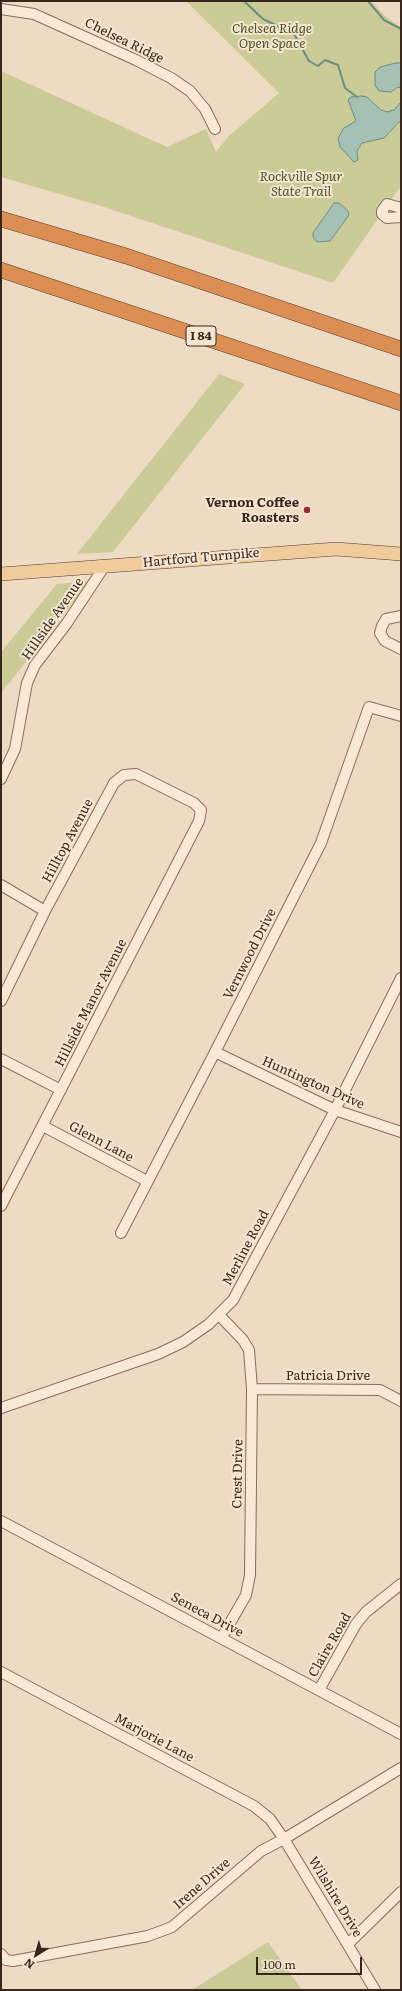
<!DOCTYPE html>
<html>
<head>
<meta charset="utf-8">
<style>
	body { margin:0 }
	#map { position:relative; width:402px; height:1991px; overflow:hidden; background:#eddbc3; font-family:Literata,serif }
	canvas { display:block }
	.frame { position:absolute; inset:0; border:2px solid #37271e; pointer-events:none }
	.north { position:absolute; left:16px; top:1935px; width:40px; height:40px; -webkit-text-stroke:3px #f5e6d2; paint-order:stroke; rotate:217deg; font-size:11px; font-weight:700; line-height:16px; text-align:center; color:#37271e }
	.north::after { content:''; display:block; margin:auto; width:14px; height:18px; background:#37271e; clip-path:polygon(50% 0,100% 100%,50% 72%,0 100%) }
	.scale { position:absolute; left:256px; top:1957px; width:106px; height:18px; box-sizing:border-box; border:2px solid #37271e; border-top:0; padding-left:5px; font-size:12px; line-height:14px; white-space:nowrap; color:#37271e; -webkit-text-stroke:3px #f5e6d2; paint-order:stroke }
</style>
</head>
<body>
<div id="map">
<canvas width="402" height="1991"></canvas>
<div class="frame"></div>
<div class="north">N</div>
<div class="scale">100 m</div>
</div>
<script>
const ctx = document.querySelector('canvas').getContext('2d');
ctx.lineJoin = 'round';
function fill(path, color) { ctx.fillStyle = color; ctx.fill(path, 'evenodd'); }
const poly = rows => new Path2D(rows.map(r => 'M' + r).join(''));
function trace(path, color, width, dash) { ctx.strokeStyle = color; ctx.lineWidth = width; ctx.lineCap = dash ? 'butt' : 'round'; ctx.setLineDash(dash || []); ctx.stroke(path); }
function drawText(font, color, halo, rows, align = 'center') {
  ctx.font = font + ' Literata,serif'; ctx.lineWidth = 4; ctx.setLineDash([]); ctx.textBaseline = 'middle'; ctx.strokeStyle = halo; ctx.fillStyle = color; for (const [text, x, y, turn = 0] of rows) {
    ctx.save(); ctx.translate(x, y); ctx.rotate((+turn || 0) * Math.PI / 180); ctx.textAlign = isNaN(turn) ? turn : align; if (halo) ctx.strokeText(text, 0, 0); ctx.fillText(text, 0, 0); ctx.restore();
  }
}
const green = poly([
	[186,1,371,1,386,17,401,27,401,186,333,283,101,206,1,177,1,71,167,147,206,129,216,152,229,136,279,93],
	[219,374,245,384,113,552,77,554],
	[90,581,29,658,1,693,1,652,57,584],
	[268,1942,302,1990,192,1990]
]);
const water = poly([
	[396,63,401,63,401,88,398,87,391,92,379,91,375,85,375,72,380,67,396,63],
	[362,96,367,97,381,110,387,112,394,110,401,102,401,120,384,138,362,143,357,151,358,160,354,162,340,147,338,138,344,128,356,121,348,100,351,97,362,96],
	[334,203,339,203,348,211,349,215,330,241,317,242,313,237,313,233,334,203]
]);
const stream = poly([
	[244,1,263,19,294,34,309,61,318,66,325,60,338,65,345,88,357,97],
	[368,1,384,20,401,29]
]);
const minor = poly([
	[1,9,34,14,136,60,171,78,190,91,205,109,215,129],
	[401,208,387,204,382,211,382,214,387,218,401,217],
	[401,616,386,619,382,626,380,633,385,641,401,649],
	[1,779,15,749,27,683,35,665,67,623,104,567],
	[1,885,45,911],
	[1,1001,45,911,114,783,124,775,136,774,194,803,201,810,199,821,1,1206],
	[215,1052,335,1110,401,1132],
	[1,1059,61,1090],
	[43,1126,147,1181],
	[121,1233,215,1052,321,843,369,707,401,716],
	[219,1315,243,1340,249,1350,252,1389,250,1575,246,1595,222,1637],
	[252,1389,380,1390,401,1401],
	[1,1408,158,1354,183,1342,209,1324,233,1300,335,1110,401,978],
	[1,1521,401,1734],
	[1,1672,254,1806,270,1819,284,1839,375,1990],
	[319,1690,356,1624,366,1612,401,1584],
	[348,1944,401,1892],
	[1,1954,6,1960,13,1961,148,1936,172,1927,261,1851,284,1839,401,1768]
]);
const major = poly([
	[1,574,336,549,401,554]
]);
const highway = poly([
	[1,219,126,256,401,349],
	[1,270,401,403]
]);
const markers = [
	[307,510,4,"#952b39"]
];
const shields = [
	[201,336,30]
];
const shieldNames = [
	["I 84",201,336]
];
const parkNames = [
	["Chelsea Ridge",272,29],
	["Open Space",272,44],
	["Rockville Spur",301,177],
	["State Trail",301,192]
];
const streetNames = [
	["Chelsea Ridge",124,41,26],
	["Hartford Turnpike",201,558,-5],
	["Hillside Avenue",53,619,-55],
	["Hilltop Avenue",68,841,-62],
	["Vernwood Drive",250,954,-63],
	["Hillside Manor Avenue",91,1003,-63],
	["Huntington Drive",313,1083,24],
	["Glenn Lane",101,1142,28],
	["Merline Road",246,1248,-62],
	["Patricia Drive",328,1376],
	["Crest Drive",238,1474,-89],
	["Seneca Drive",207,1615,28],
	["Claire Road",330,1645,-60],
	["Marjorie Lane",154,1738,28],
	["Irene Drive",202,1884,-41],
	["Wilshire Drive",335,1897,59]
];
const poiNames = [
	["Vernon Coffee",299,503],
	["Roasters",299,518]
];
fill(green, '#cbcb97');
fill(water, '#a5c0b5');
trace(water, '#6c8e81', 1);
trace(stream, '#6c8e81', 2);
trace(minor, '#876c5a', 12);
trace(major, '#553b2e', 14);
trace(highway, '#553b2e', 16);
trace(minor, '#f8e9d6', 10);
trace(major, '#f0cb9b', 13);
trace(highway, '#dc8f54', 15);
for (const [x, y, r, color] of markers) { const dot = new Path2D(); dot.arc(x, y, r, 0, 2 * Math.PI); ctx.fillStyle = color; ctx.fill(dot); trace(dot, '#f5e6d2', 1.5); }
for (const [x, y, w] of shields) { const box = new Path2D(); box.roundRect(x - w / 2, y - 10, w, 20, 3); ctx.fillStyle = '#f5e6d2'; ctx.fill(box); trace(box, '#37271e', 1); }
drawText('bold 12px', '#37271e', null, shieldNames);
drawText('italic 13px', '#4e5325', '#f5e6d2', parkNames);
drawText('13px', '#37271e', '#f5e6d2', streetNames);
drawText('bold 13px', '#37271e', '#f5e6d2', poiNames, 'right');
</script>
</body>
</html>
